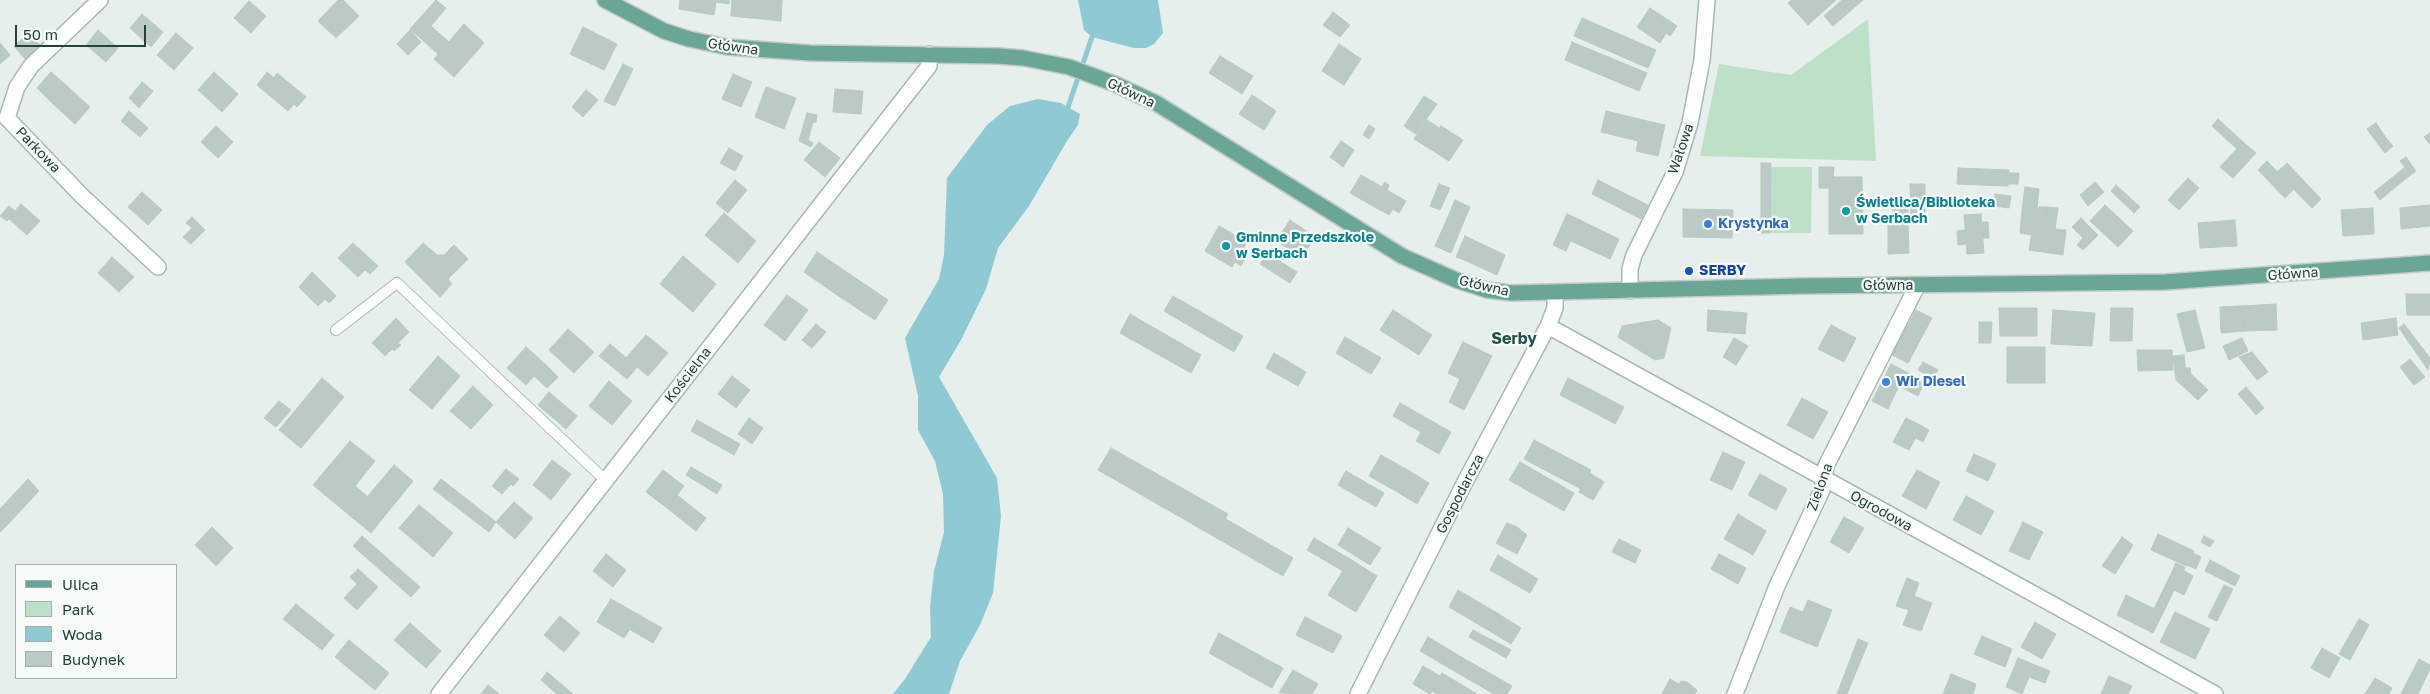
<!DOCTYPE html>
<html>
<head>
<meta charset="utf-8">
<style>
	body { margin:0 }
	#map { position:relative; width:2430px; height:694px; overflow:hidden; background:#e6efeb; font-family:"Golos Text",sans-serif }
	canvas { display:block }
	.legend { position:absolute; left:15px; top:564px; width:162px; height:115px; box-sizing:border-box; background:#f7fbf9; border:1px solid #a3b1ad; margin:0; padding:6px 9px; list-style:none; font-size:15px; color:#24423a }
	.legend li { display:flex; align-items:center; gap:10px; height:25px }
	.legend b { width:25px; border:1px solid #a3b1ad }
	.scale { position:absolute; left:15px; top:25px; width:131px; height:22px; box-sizing:border-box; border:2px solid #24423a; border-top:0; padding-left:6px; font-size:15px; line-height:18px; white-space:nowrap; color:#24423a; -webkit-text-stroke:4px #f7fbf9; paint-order:stroke }
</style>
</head>
<body>
<div id="map">
<canvas width="2430" height="694"></canvas>
<ul class="legend">
<li><b style="height:6px;background:#6aa596"></b>Ulica</li>
<li><b style="height:14px;background:#bfe0c8"></b>Park</li>
<li><b style="height:14px;background:#8ec9d4"></b>Woda</li>
<li><b style="height:14px;background:#bbcac4"></b>Budynek</li>
</ul>
<div class="scale">50 m</div>
</div>
<script>
const ctx = document.querySelector('canvas').getContext('2d');
ctx.lineJoin = 'round';
function fill(path, color) { ctx.fillStyle = color; ctx.fill(path, 'evenodd'); }
const poly = rows => new Path2D(rows.map(r => 'M' + r).join(''));
function trace(path, color, width, dash) { ctx.strokeStyle = color; ctx.lineWidth = width; ctx.lineCap = dash ? 'butt' : 'round'; ctx.setLineDash(dash || []); ctx.stroke(path); }
function drawText(font, color, halo, rows, align = 'center') {
  ctx.font = font + ' "Golos Text",sans-serif'; ctx.lineWidth = 4.5; ctx.setLineDash([]); ctx.textBaseline = 'middle'; ctx.strokeStyle = halo; ctx.fillStyle = color; for (const [text, x, y, turn = 0] of rows) {
    ctx.save(); ctx.translate(x, y); ctx.rotate((+turn || 0) * Math.PI / 180); ctx.textAlign = isNaN(turn) ? turn : align; if (halo) ctx.strokeText(text, 0, 0); ctx.fillText(text, 0, 0); ctx.restore();
  }
}
const green = poly([
	[1868,19,1876,161,1700,156,1719,64,1791,75],
	[1771,167,1812,167,1811,233,1770,233]
]);
const water = poly([
	[1078,0,1158,0,1163,33,1154,44,1146,48,1134,48,1092,37,1084,30],
	[1038,99,1061,103,1080,114,1078,125,1067,141,1029,206,998,248,986,289,961,340,939,377,997,478,1001,516,993,593,980,625,960,661,949,694,893,694,905,679,931,637,930,607,934,571,944,532,943,494,935,461,918,430,918,396,905,338,939,279,944,255,947,178,987,125,1010,106]
]);
const stream = poly([
	[1068,107,1092,37]
]);
const building = poly([
	[338,0,343,0,359,16,336,38,318,21,338,0],
	[436,0,446,8,431,26,449,42,438,54,410,29,436,0],
	[680,0,729,0,729,4,716,2,714,15,679,9,680,0],
	[732,0,782,0,781,21,731,16,732,0],
	[1792,0,1803,0,1818,16,1808,25,1788,3,1792,0],
	[1803,0,1836,0,1818,16,1803,0],
	[1842,0,1863,0,1833,26,1824,16,1842,0],
	[249,1,266,16,251,33,234,18,249,1],
	[1650,8,1677,26,1670,36,1666,33,1660,43,1637,27,1650,8],
	[1333,12,1350,25,1340,37,1323,25,1333,12],
	[142,14,163,32,151,47,130,28,142,14],
	[1582,18,1656,50,1648,68,1574,36,1582,18],
	[464,24,484,43,454,77,434,59,464,24],
	[583,27,617,44,604,70,570,54,583,27],
	[98,30,118,48,106,62,86,45,98,30],
	[410,30,421,42,408,55,397,44,410,30],
	[29,33,40,45,25,59,14,46,29,33],
	[176,33,193,48,174,70,157,55,176,33],
	[1572,42,1647,73,1639,91,1565,60,1572,42],
	[0,43,10,55,0,64,0,43],
	[1339,44,1361,59,1344,85,1322,71,1339,44],
	[1220,56,1253,76,1242,94,1209,73,1220,56],
	[623,64,633,69,615,106,604,101,623,64],
	[51,72,67,86,52,103,37,88,51,72],
	[214,72,238,94,222,112,198,90,214,72],
	[267,72,274,78,277,73,306,97,297,107,294,104,288,111,257,85,267,72],
	[733,74,752,82,741,107,722,99,733,74],
	[142,82,153,91,139,108,129,98,142,82],
	[67,86,90,107,75,124,52,103,67,86],
	[766,87,796,98,784,129,755,117,766,87],
	[835,89,863,91,861,114,833,112,835,89],
	[586,90,598,100,583,117,572,107,586,90],
	[1252,95,1276,111,1264,130,1239,114,1252,95],
	[1424,96,1437,104,1416,134,1404,126,1424,96],
	[129,111,148,128,140,137,121,121,129,111],
	[1606,111,1643,120,1638,141,1601,132,1606,111],
	[807,113,817,115,816,122,813,122,808,140,813,143,811,147,799,141,807,113],
	[2218,119,2243,142,2237,149,2212,126,2218,119],
	[1427,120,1439,128,1427,147,1414,139,1427,120],
	[1643,120,1665,125,1658,156,1636,151,1643,120],
	[2376,123,2386,138,2378,144,2367,129,2376,123],
	[1369,125,1375,129,1369,139,1363,135,1369,125],
	[216,126,233,142,218,158,201,142,216,126],
	[1441,126,1463,140,1449,161,1427,147,1441,126],
	[2430,133,2430,144,2424,137,2430,133],
	[2386,138,2393,146,2385,153,2378,144,2386,138],
	[1341,141,1354,150,1343,167,1330,157,1341,141],
	[819,142,840,158,825,177,804,160,819,142],
	[2243,142,2256,153,2233,178,2220,167,2243,142],
	[729,148,743,156,735,171,720,163,729,148],
	[2406,157,2410,163,2405,167,2400,161,2406,157],
	[2267,161,2294,189,2285,198,2258,170,2267,161],
	[1761,163,1771,163,1770,233,1761,233,1761,163],
	[2287,163,2321,199,2312,208,2277,172,2287,163],
	[2410,163,2416,171,2404,180,2398,173,2410,163],
	[1819,167,1834,167,1833,177,1829,177,1829,188,1819,188,1819,167],
	[1958,168,2009,170,2008,186,1957,184,1958,168],
	[2009,173,2019,173,2018,184,2009,184,2009,173],
	[2398,173,2404,180,2380,200,2374,192,2398,173],
	[1361,175,1382,187,1385,182,1389,185,1387,190,1406,201,1399,213,1393,209,1389,215,1350,193,1361,175],
	[1829,177,1862,177,1863,234,1829,234,1829,177],
	[2188,178,2199,188,2179,210,2168,200,2188,178],
	[735,180,747,190,728,213,716,203,735,180],
	[1598,180,1648,205,1641,219,1592,194,1598,180],
	[2095,182,2104,192,2088,206,2080,195,2095,182],
	[1439,184,1450,188,1440,210,1430,206,1439,184],
	[1910,184,1925,184,1925,217,1911,217,1910,184],
	[2116,185,2140,207,2134,213,2111,191,2116,185],
	[2025,187,2039,189,2037,209,2034,211,2022,210,2025,187],
	[142,192,162,210,148,225,128,207,142,192],
	[1995,194,2011,196,2009,208,1994,206,1995,194],
	[1908,198,1908,224,1893,224,1893,199,1908,198],
	[1455,200,1470,207,1462,226,1447,219,1455,200],
	[21,204,40,221,27,235,9,219,7,221,0,216,9,206,15,211,21,204],
	[2105,205,2133,231,2118,247,2090,221,2105,205],
	[2430,205,2430,226,2401,229,2400,208,2430,205],
	[2039,207,2047,207,2044,227,2033,226,2035,209,2039,209,2039,207],
	[2047,207,2058,208,2055,229,2066,230,2063,255,2029,250,2033,226,2044,227,2047,207],
	[2373,208,2374,234,2343,236,2341,210,2373,208],
	[1683,209,1733,210,1732,238,1683,237,1683,209],
	[2022,210,2034,211,2031,235,2020,233,2022,210],
	[724,213,756,241,738,263,705,235,724,213],
	[1567,214,1580,220,1566,251,1553,245,1567,214],
	[1981,214,1984,253,1967,254,1964,215,1981,214],
	[192,217,205,230,191,244,183,237,192,228,186,223,192,217],
	[2081,218,2098,235,2089,244,2072,227,2081,218],
	[1447,219,1462,226,1451,253,1435,246,1447,219],
	[1290,220,1315,237,1302,257,1276,241,1290,220],
	[1580,220,1619,239,1610,259,1571,241,1580,220],
	[2235,220,2237,246,2200,248,2198,223,2235,220],
	[1982,222,1988,222,1989,238,1983,238,1982,222],
	[1888,224,1908,224,1909,253,1888,254,1888,224],
	[1219,226,1247,242,1241,252,1247,255,1241,266,1235,262,1232,267,1205,251,1219,226],
	[1965,230,1966,244,1958,245,1957,231,1965,230],
	[1465,236,1471,239,1462,259,1456,257,1465,236],
	[2083,238,2089,244,2083,250,2077,245,2083,238],
	[1471,239,1505,255,1497,275,1462,259,1471,239],
	[353,243,378,266,370,274,365,270,358,277,338,258,353,243],
	[423,243,437,255,444,255,454,245,468,259,448,279,452,284,440,297,405,262,423,243],
	[817,252,851,275,837,295,804,272,817,252],
	[1267,253,1297,272,1290,283,1260,264,1267,253],
	[683,256,716,284,693,312,660,284,683,256],
	[112,257,134,277,119,292,98,273,112,257],
	[312,272,336,296,329,303,325,299,318,306,299,287,312,272],
	[851,275,888,300,875,320,837,295,851,275],
	[2406,294,2430,294,2430,315,2407,315,2406,294],
	[787,295,808,310,785,341,764,325,787,295],
	[1173,296,1243,336,1234,352,1164,311,1173,296],
	[2276,304,2277,330,2243,331,2242,306,2276,304],
	[2242,306,2243,331,2221,333,2220,307,2242,306],
	[1999,308,2037,308,2037,336,2000,336,1999,308],
	[2111,308,2133,308,2132,341,2110,341,2111,308],
	[1393,310,1432,335,1419,355,1380,330,1393,310],
	[1708,310,1747,313,1745,334,1707,331,1708,310],
	[1916,310,1932,318,1908,363,1892,355,1916,310],
	[2053,310,2095,313,2092,346,2051,344,2053,310],
	[2195,310,2205,348,2187,352,2177,314,2195,310],
	[1130,314,1201,355,1191,373,1120,333,1130,314],
	[396,318,409,332,398,343,401,345,394,351,392,349,385,356,372,343,396,318],
	[2396,318,2398,335,2363,340,2361,323,2396,318],
	[1658,320,1671,328,1664,358,1655,360,1618,337,1622,326,1658,320],
	[1979,322,1992,322,1991,343,1979,343,1979,322],
	[816,324,826,332,812,348,802,340,816,324],
	[2404,324,2430,358,2428,370,2399,328,2404,324],
	[1831,325,1856,338,1844,362,1818,349,1831,325],
	[568,329,594,352,574,373,549,350,568,329],
	[646,335,668,353,648,376,626,358,646,335],
	[1345,337,1381,358,1371,374,1336,353,1345,337],
	[1734,338,1748,346,1736,365,1723,357,1734,338],
	[2242,338,2248,351,2229,360,2223,346,2242,338],
	[1463,342,1492,356,1476,387,1448,373,1463,342],
	[610,344,637,367,627,379,599,356,610,344],
	[526,347,545,364,526,385,507,368,526,347],
	[2007,347,2045,347,2045,383,2007,383,2007,347],
	[2137,350,2172,350,2173,370,2138,371,2137,350],
	[2252,352,2268,372,2257,380,2239,357,2252,352],
	[1274,353,1306,372,1298,386,1266,368,1274,353],
	[2184,355,2186,376,2176,380,2173,356,2184,355],
	[438,356,460,376,432,409,409,390,438,356],
	[2410,359,2425,377,2414,385,2400,367,2410,359],
	[1923,362,1938,370,1933,378,1918,370,1923,362],
	[545,364,558,377,547,388,534,376,545,364],
	[1891,364,1925,382,1918,396,1899,386,1888,409,1872,401,1891,364],
	[2185,368,2190,368,2191,374,2208,390,2198,400,2176,380,2186,376,2185,368],
	[732,376,750,390,736,408,718,394,732,376],
	[322,378,344,397,301,448,279,430,322,378],
	[1568,378,1605,397,1597,414,1560,395,1568,378],
	[1460,379,1476,387,1464,410,1449,402,1460,379],
	[609,381,632,401,612,425,589,406,609,381],
	[473,386,493,405,471,429,450,411,473,386],
	[2246,387,2264,408,2256,415,2238,394,2246,387],
	[549,392,577,416,566,429,538,405,549,392],
	[1605,397,1624,407,1615,424,1597,414,1605,397],
	[1802,398,1828,412,1813,439,1787,425,1802,398],
	[279,401,291,410,276,427,264,418,279,401],
	[1400,403,1451,432,1439,454,1416,441,1421,432,1393,416,1400,403],
	[749,418,763,428,752,444,738,434,749,418],
	[1906,418,1922,426,1909,450,1893,442,1906,418],
	[697,420,740,444,734,455,691,431,697,420],
	[1922,426,1929,430,1923,442,1916,438,1922,426],
	[1534,440,1591,470,1581,489,1524,459,1534,440],
	[350,441,375,461,355,486,387,513,371,533,313,485,350,441],
	[1111,448,1228,514,1215,537,1098,470,1111,448],
	[1723,452,1745,462,1732,490,1710,480,1723,452],
	[1974,454,1996,464,1988,481,1966,471,1974,454],
	[1381,455,1406,469,1394,490,1369,476,1381,455],
	[552,460,571,474,551,500,533,485,552,460],
	[1520,462,1541,474,1530,492,1509,480,1520,462],
	[394,465,413,481,387,513,368,496,394,465],
	[691,467,722,485,717,494,686,475,691,467],
	[506,469,519,479,513,486,511,484,502,494,492,486,506,469],
	[1406,469,1429,483,1417,504,1394,490,1406,469],
	[663,470,684,486,667,508,646,492,663,470],
	[1917,470,1940,482,1926,509,1902,496,1917,470],
	[1346,471,1384,493,1376,507,1338,485,1346,471],
	[1590,473,1604,482,1593,500,1579,492,1590,473],
	[1541,474,1574,493,1564,511,1530,492,1541,474],
	[1760,474,1787,489,1776,510,1748,495,1760,474],
	[28,479,39,491,10,522,0,513,0,509,28,479],
	[441,479,496,522,489,532,433,489,441,479],
	[677,495,706,518,696,531,667,508,677,495],
	[1966,496,1994,511,1981,535,1953,520,1966,496],
	[514,502,533,518,515,539,496,522,514,502],
	[419,505,453,533,433,557,399,528,419,505],
	[0,513,10,522,0,532,0,513],
	[1738,514,1766,531,1753,555,1724,539,1738,514],
	[1844,517,1864,528,1849,553,1830,542,1844,517],
	[1226,519,1293,558,1283,576,1215,537,1226,519],
	[2023,522,2043,532,2029,560,2009,551,2023,522],
	[1507,523,1517,527,1527,535,1517,554,1496,543,1507,523],
	[212,527,233,548,216,566,195,545,212,527],
	[1348,528,1381,548,1370,565,1338,545,1348,528],
	[2158,534,2194,551,2187,566,2151,550,2158,534],
	[362,536,420,587,411,597,353,546,362,536],
	[2204,536,2214,541,2210,547,2201,542,2204,536],
	[2122,537,2133,545,2115,574,2102,566,2122,537],
	[1314,538,1350,559,1343,571,1307,550,1314,538],
	[1619,539,1641,550,1635,563,1612,552,1619,539],
	[2193,553,2201,557,2196,569,2187,565,2193,553],
	[606,554,626,570,613,587,593,571,606,554],
	[1719,554,1746,568,1738,584,1711,569,1719,554],
	[1498,555,1538,579,1530,593,1490,570,1498,555],
	[1350,559,1377,576,1356,612,1328,595,1350,559],
	[2210,560,2240,576,2235,586,2205,571,2210,560],
	[2176,563,2185,567,2181,576,2172,572,2176,563],
	[358,569,378,587,357,610,344,598,357,584,350,577,358,569],
	[2184,571,2193,576,2184,595,2174,590,2184,571],
	[2172,572,2181,576,2163,613,2154,609,2172,572],
	[1907,578,1919,583,1909,610,1896,606,1907,578],
	[2224,585,2233,589,2217,621,2208,617,2224,585],
	[1458,590,1497,613,1488,630,1449,607,1458,590],
	[2126,595,2163,613,2153,633,2117,615,2126,595],
	[1914,596,1932,603,1921,631,1903,625,1914,596],
	[611,599,662,628,653,643,602,613,611,599],
	[1808,600,1832,610,1817,647,1780,632,1790,607,1803,612,1808,600],
	[296,604,334,635,322,650,283,619,296,604],
	[2175,612,2210,629,2195,659,2160,642,2175,612],
	[602,613,630,629,624,638,597,622,602,613],
	[1497,613,1521,628,1511,644,1488,630,1497,613],
	[560,616,580,633,564,652,544,635,560,616],
	[1305,617,1342,636,1333,653,1296,635,1305,617],
	[2359,619,2369,625,2350,660,2339,654,2359,619],
	[2035,622,2056,634,2042,659,2021,647,2035,622],
	[410,623,441,651,426,668,394,640,410,623],
	[1473,630,1511,650,1506,658,1469,637,1473,630],
	[1219,633,1261,656,1250,676,1209,653,1219,633],
	[1982,636,2012,649,2005,667,1974,654,1982,636],
	[1428,637,1463,658,1456,672,1420,651,1428,637],
	[1858,639,1868,643,1847,694,1837,694,1858,639],
	[349,640,389,673,375,690,335,657,349,640],
	[2322,648,2340,658,2329,678,2311,668,2322,648],
	[1261,656,1283,668,1272,688,1250,676,1261,656],
	[1463,658,1512,686,1507,694,1494,694,1456,672,1463,658],
	[2018,658,2050,671,2045,683,2029,677,2022,694,2006,687,2018,658],
	[2419,659,2430,665,2430,669,2418,694,2401,694,2419,659],
	[1423,666,1440,676,1430,694,1413,684,1423,666],
	[1293,670,1318,684,1312,694,1279,693,1293,670],
	[547,672,573,694,557,694,541,680,547,672],
	[1442,673,1477,694,1437,694,1432,691,1442,673],
	[1951,674,1976,684,1973,694,1958,694,1945,689,1951,674],
	[2109,676,2132,686,2128,694,2101,694,2109,676],
	[2375,678,2392,688,2389,694,2365,694,2375,678],
	[1670,679,1679,684,1681,681,1687,682,1697,690,1695,694,1662,694,1670,679],
	[488,685,499,694,481,694,488,685],
	[1945,689,1958,694,1943,694,1945,689]
]);
const lane = poly([
	[336,330,397,283,605,480]
]);
const street = poly([
	[100,0,31,66,17,87,7,118,82,196,158,267],
	[1630,291,1630,269,1634,255,1675,172,1690,123,1702,60,1707,0],
	[1548,326,2215,694],
	[439,694,929,66,929,54],
	[1358,694,1464,484,1548,326,1555,308,1555,294],
	[1735,694,1777,586,1822,490,1826,466,1917,286]
]);
const primary = poly([
	[605,0,664,31,689,39,727,47,810,53,998,56,1023,58,1069,67,1115,84,1156,103,1402,256,1456,280,1487,290,1511,293,1802,286,2165,282,2430,263]
]);
const markers = [
	[1846,211,5,"#0f9aa8"],
	[1708,224,5,"#3f7fe0"],
	[1226,246,5,"#0f9aa8"],
	[1689,271,5,"#1a4fb4"],
	[1886,382,5,"#3f7fe0"]
];
const streetNames = [
	["Główna",733,47,8],
	["Główna",1131,93,25],
	["Wałowa",1681,149,-71],
	["Parkowa",38,150,46],
	["Główna",2293,274,-4],
	["Główna",1484,286,13],
	["Główna",1888,286],
	["Kościelna",688,375,-52],
	["Zielona",1820,487,-70],
	["Gospodarcza",1460,494,-63],
	["Ogrodowa",1881,511,29]
];
const cultureNames = [
	["Świetlica/Biblioteka",1856,203],
	["w Serbach",1856,219],
	["Gminne Przedszkole",1236,238],
	["w Serbach",1236,254]
];
const shopNames = [
	["Krystynka",1718,224],
	["Wir Diesel",1896,382]
];
const transitNames = [
	["SERBY",1699,271]
];
const quarterNames = [
	["Serby",1514,339]
];
fill(green, '#bfe0c8');
fill(water, '#8ec9d4');
trace(stream, '#8ec9d4', 5);
fill(building, '#bbcac4');
trace(building, '#b8c9c2', 1);
trace(lane, '#a8b8b2', 12);
trace(street, '#a8b8b2', 18);
trace(primary, '#c2cac8', 18);
trace(lane, '#fff', 10);
trace(street, '#fff', 15);
trace(primary, '#6aa596', 15);
for (const [x, y, r, color] of markers) { const dot = new Path2D(); dot.arc(x, y, r, 0, 2 * Math.PI); ctx.fillStyle = color; ctx.fill(dot); trace(dot, '#f7fbf9', 2); }
drawText('14px', '#24423a', '#f7fbf9', streetNames);
drawText('bold 14px', '#0d838f', '#f7fbf9', cultureNames, 'left');
drawText('bold 14px', '#366cbe', '#f7fbf9', shopNames, 'left');
drawText('bold 14px', '#164399', '#f7fbf9', transitNames, 'left');
drawText('bold 16px', '#1f5548', '#f7fbf9', quarterNames);
</script>
</body>
</html>
